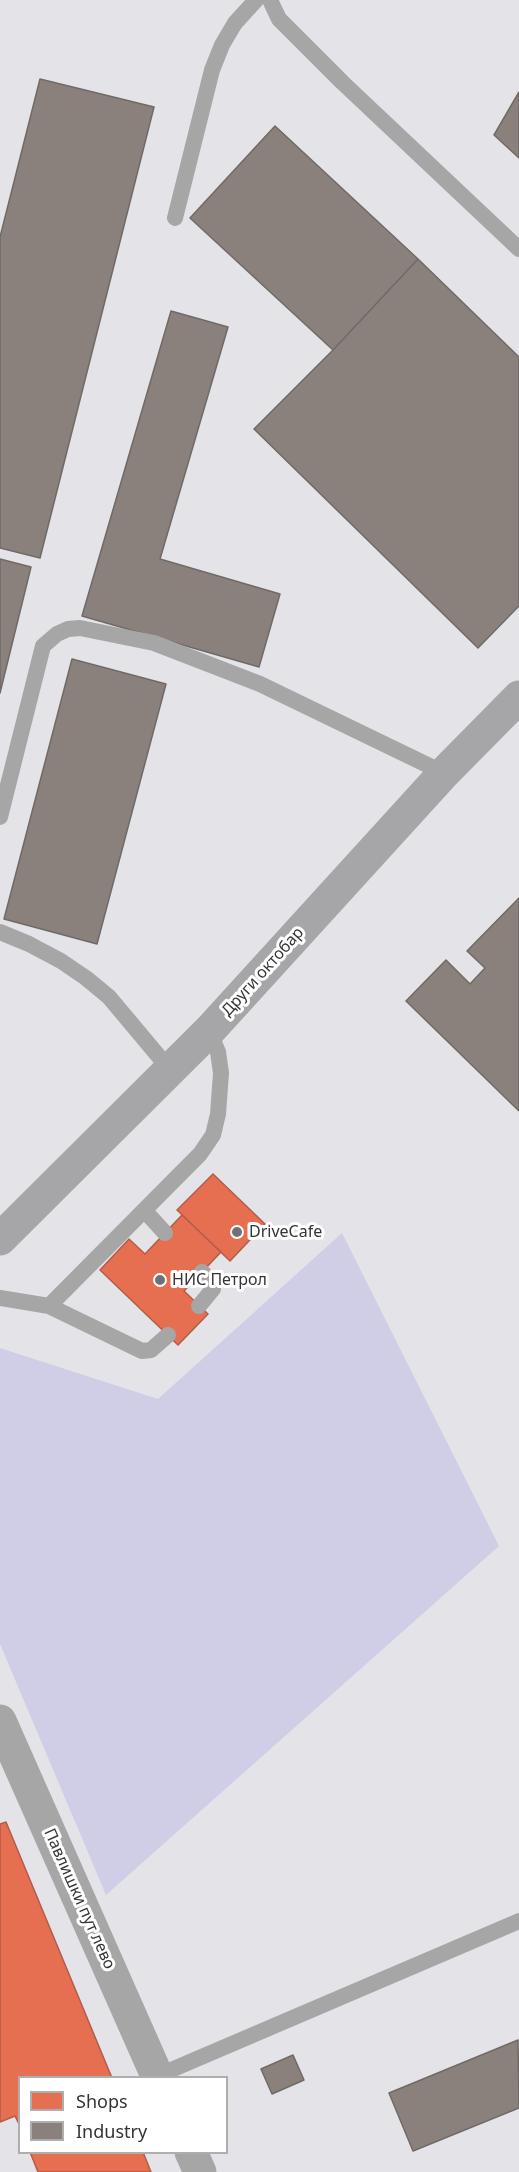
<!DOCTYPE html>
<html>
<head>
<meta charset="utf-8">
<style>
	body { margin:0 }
	#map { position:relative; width:519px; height:2172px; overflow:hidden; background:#e3e3e8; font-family:"Noto Sans",sans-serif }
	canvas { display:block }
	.legend { position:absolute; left:18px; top:2076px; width:210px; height:78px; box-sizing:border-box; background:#fff; border:2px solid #aeaeaf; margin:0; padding:8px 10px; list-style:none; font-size:18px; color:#343437 }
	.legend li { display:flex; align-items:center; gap:12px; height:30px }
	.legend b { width:30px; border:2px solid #aeaeaf }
</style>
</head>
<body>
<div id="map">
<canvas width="519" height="2172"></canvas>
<ul class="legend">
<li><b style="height:16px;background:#e76f51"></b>Shops</li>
<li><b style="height:16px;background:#8a817c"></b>Industry</li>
</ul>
</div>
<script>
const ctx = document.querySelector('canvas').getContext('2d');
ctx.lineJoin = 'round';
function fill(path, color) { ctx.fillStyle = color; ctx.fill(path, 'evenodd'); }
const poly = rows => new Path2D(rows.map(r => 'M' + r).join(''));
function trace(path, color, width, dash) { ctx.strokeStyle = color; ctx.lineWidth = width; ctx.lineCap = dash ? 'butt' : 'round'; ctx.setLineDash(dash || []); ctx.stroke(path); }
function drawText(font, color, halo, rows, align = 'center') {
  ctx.font = font + ' "Noto Sans",sans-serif'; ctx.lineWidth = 6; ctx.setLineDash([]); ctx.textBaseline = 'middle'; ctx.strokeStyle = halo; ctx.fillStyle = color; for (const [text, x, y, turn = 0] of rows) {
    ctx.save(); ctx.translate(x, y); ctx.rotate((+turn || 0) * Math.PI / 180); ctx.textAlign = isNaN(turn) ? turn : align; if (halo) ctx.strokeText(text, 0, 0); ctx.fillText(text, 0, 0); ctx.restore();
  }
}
const green = poly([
	[342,1233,499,1546,106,1895,0,1644,0,1348,158,1399]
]);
const shops = poly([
	[213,1174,265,1224,230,1261,177,1210,213,1174],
	[182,1215,221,1252,184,1291,208,1314,178,1345,100,1270,129,1239,145,1254,182,1215],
	[6,1822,112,2078,20,2078,20,2126,15,2116,0,2122,0,1824,6,1822],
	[30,2152,143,2152,151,2172,38,2172,30,2152]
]);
const industry = poly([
	[40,79,154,107,40,558,0,548,0,237,40,79],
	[519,92,519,158,494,135,519,92],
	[275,126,418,259,333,350,190,218,275,126],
	[418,259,519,357,519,606,478,648,254,429,333,350,418,259],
	[171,311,228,327,160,559,280,594,259,667,82,616,171,311],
	[0,559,31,567,0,693,0,559],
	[72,659,166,684,97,944,4,919,72,659],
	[519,898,519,1111,406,1001,446,960,470,984,485,968,467,951,519,898],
	[518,2040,519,2108,413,2151,389,2093,518,2040],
	[293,2055,304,2080,272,2094,261,2069,293,2055]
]);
const service = poly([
	[270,0,279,19,343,83,519,249],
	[175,218,212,70,222,45,235,23,256,0],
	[0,817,43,646,57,634,68,629,80,628,154,643,260,684,444,773],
	[0,932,29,944,61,961,86,978,109,997,171,1071],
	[145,1211,165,1233],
	[0,1298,49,1306,142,1351,151,1350,168,1335],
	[49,1306,200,1154,213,1135,218,1114,221,1073,218,1052,209,1031],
	[199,1306,213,1289,212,1282,202,1272],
	[157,2076,519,1921]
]);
const tertiary = poly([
	[0,1721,158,2078],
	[191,2152,200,2172]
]);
const secondary = poly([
	[0,1239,209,1031,444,773,519,697]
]);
const markers = [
	[237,1232,6,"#717175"],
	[160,1280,6,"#717175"]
];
const streetNames = [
	["Други октобар",263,972,-48],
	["Павлишки пут лево",79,1899,66]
];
const poiNames = [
	["DriveCafe",249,1232],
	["НИС Петрол",172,1280]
];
fill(green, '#d0cee6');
fill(shops, '#e76f51');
trace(shops, '#b15d49', 1.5);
fill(industry, '#8a817c');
trace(industry, '#706a67', 1.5);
trace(service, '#a7a6a7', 16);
trace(tertiary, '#a7a6a7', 33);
trace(secondary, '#a6a5a7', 33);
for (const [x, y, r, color] of markers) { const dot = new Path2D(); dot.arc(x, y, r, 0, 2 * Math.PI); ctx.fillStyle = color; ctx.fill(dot); trace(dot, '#fff', 2); }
drawText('16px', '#343437', '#fff', streetNames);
drawText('16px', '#343437', '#fff', poiNames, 'left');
</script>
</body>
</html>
